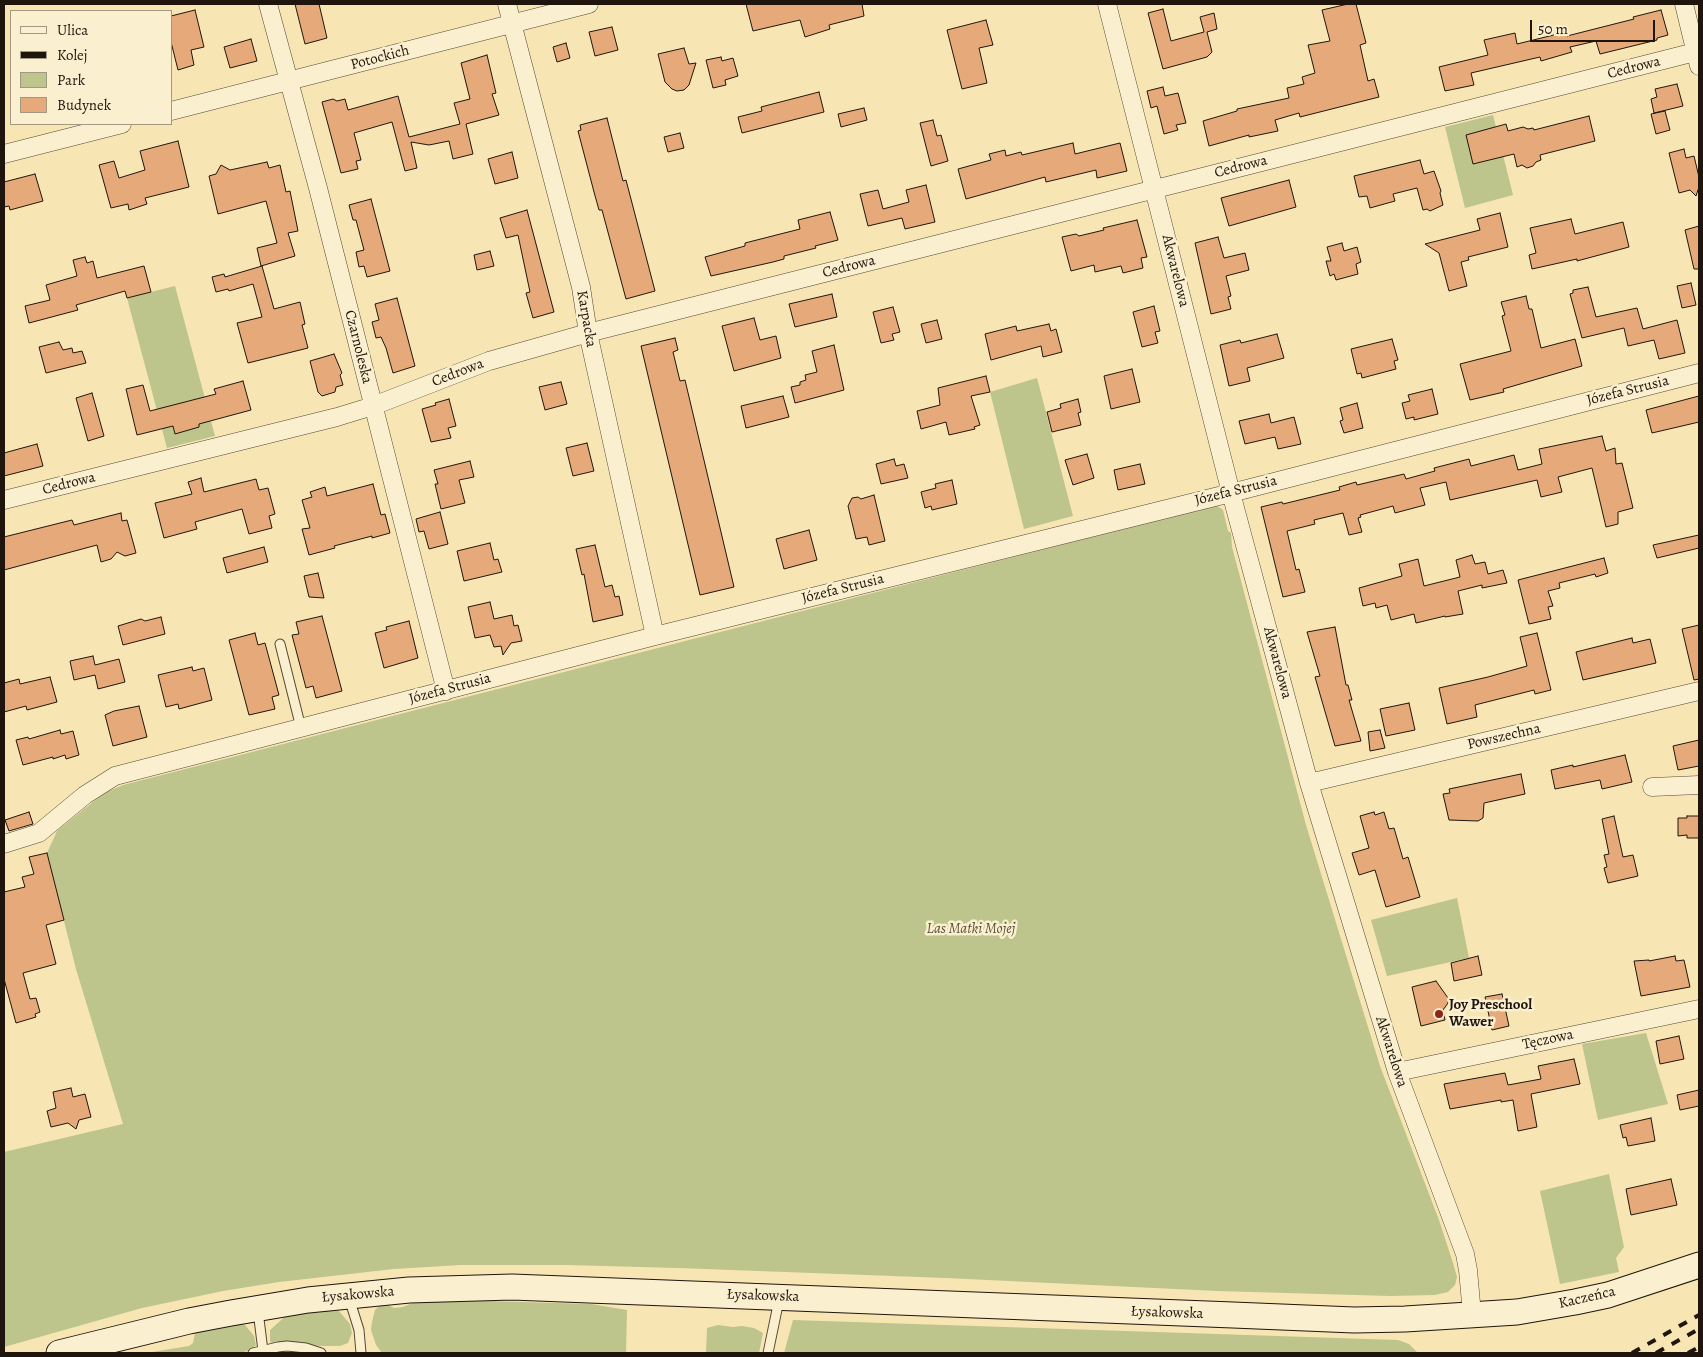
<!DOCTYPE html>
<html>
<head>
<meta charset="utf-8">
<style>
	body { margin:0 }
	#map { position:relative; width:1703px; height:1357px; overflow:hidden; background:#f7e6b3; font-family:Alegreya,serif }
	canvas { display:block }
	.frame { position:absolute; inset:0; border:5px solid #20150d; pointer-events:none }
	.legend { position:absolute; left:10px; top:10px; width:162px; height:115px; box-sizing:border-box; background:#faefce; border:1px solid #a39881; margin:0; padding:6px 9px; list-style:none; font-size:15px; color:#20150d }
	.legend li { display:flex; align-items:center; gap:10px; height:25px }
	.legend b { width:25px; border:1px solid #a39881 }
	.scale { position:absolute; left:1530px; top:20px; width:125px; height:22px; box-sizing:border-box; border:2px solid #20150d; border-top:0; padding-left:6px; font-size:15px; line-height:18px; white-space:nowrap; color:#20150d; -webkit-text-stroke:4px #faefce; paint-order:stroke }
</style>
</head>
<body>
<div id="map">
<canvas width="1703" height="1357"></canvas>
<div class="frame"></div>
<ul class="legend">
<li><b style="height:6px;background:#faefce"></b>Ulica</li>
<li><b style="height:6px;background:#20150d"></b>Kolej</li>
<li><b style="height:14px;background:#bdc48c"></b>Park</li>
<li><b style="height:14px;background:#e5a97a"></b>Budynek</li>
</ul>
<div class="scale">50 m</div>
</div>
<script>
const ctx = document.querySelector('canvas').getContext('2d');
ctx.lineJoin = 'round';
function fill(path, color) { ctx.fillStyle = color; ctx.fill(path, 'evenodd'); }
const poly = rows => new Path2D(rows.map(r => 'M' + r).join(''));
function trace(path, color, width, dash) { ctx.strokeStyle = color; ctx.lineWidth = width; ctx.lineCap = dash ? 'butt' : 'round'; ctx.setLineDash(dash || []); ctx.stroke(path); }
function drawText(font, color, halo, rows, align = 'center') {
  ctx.font = font + ' Alegreya,serif'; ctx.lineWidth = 5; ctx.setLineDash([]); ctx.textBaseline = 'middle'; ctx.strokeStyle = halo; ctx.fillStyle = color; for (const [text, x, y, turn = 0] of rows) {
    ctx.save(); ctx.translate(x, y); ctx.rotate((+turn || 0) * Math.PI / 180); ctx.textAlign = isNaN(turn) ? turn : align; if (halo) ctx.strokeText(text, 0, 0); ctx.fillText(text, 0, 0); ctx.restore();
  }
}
const green = poly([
	[1493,115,1513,195,1465,208,1445,127],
	[175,286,215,436,167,448,127,298],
	[1037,378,1073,516,1024,529,990,392],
	[1216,505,1223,510,1228,531,1231,533,1232,547,1306,825,1380,1066,1439,1220,1453,1263,1457,1277,1455,1285,1448,1292,1435,1295,1390,1296,1217,1291,946,1278,678,1268,566,1265,461,1265,394,1269,279,1282,223,1291,142,1308,4,1347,4,1152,123,1124,76,969,47,853,57,831,104,793,123,785],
	[1457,898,1469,958,1387,976,1371,920],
	[1646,1033,1668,1104,1598,1120,1582,1044],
	[1609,1174,1624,1247,1616,1258,1619,1272,1560,1284,1540,1191],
	[455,1300,591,1304,627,1310,626,1353,382,1353,376,1345,371,1330,372,1322,375,1310,379,1306,388,1305,394,1308,403,1307,417,1301],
	[333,1307,338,1310,350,1324,352,1333,348,1343,340,1346,328,1346,272,1345,270,1341,270,1330,289,1313],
	[793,1320,1398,1340,1409,1344,1418,1353,784,1353],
	[237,1322,245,1325,254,1336,256,1345,252,1349,241,1353,146,1353,189,1346,193,1343,196,1328],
	[718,1325,733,1327,742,1326,754,1328,763,1333,759,1353,706,1353,707,1328]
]);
const building = poly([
	[295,4,319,4,327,38,305,44,295,4],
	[746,4,862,4,864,16,829,25,830,29,805,37,800,20,753,31,746,4],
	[1348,4,1356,4,1366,43,1360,45,1368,81,1374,79,1379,97,1300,117,1299,113,1275,120,1278,131,1249,137,1249,135,1209,146,1203,121,1237,111,1237,109,1289,98,1287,88,1304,84,1302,77,1315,73,1308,45,1330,41,1322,10,1348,4],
	[1163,9,1171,41,1204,32,1200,17,1214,13,1217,29,1207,32,1212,52,1207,57,1163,69,1148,13,1163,9],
	[195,10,204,47,191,50,194,65,178,70,171,42,171,16,195,10],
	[1661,10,1668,35,1657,38,1657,40,1600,54,1596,41,1570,47,1572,52,1541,61,1540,57,1471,73,1474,85,1445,91,1439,67,1488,55,1484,40,1515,33,1517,44,1566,32,1567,36,1634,19,1633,17,1661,10],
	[986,20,993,45,979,48,987,83,962,89,947,30,986,20],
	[612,27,618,50,595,56,589,32,612,27],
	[251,39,257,61,230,68,224,47,251,39],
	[566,43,570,58,557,62,553,47,566,43],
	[684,48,689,64,696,63,689,85,684,90,677,91,672,89,665,82,658,54,684,48],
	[487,55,496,93,492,94,499,115,466,124,473,154,453,159,449,141,429,145,411,142,417,168,405,171,392,122,354,133,361,160,356,161,358,169,341,173,322,102,333,99,337,101,345,99,348,110,398,96,409,137,460,124,454,103,470,99,461,63,487,55],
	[721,57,722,61,733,58,738,76,725,80,726,85,713,88,706,60,721,57],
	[1677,84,1683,106,1654,113,1651,99,1657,97,1655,89,1677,84],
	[1163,87,1165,96,1178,93,1186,123,1176,125,1178,130,1164,134,1157,106,1151,108,1147,91,1163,87],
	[819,92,824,112,742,133,738,117,762,111,761,107,819,92],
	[864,108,867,120,841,127,838,114,864,108],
	[1665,111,1670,130,1656,134,1651,114,1665,111],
	[1589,116,1595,141,1540,155,1541,160,1536,162,1533,166,1527,168,1522,165,1517,167,1514,154,1473,164,1466,135,1506,124,1508,131,1523,127,1528,129,1533,128,1534,130,1589,116],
	[607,118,623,181,626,180,655,291,626,299,602,210,599,210,594,192,578,131,581,130,580,125,607,118],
	[933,120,937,136,941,135,948,161,931,166,920,123,933,120],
	[680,133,684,148,668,152,664,137,680,133],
	[178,141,189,187,145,198,147,204,129,210,128,204,111,208,99,165,114,161,119,178,145,170,140,151,178,141],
	[1073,143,1075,154,1120,143,1127,171,1097,178,1096,170,1046,182,1045,177,966,199,958,169,991,160,989,154,1005,150,1006,156,1021,152,1022,155,1073,143],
	[1684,149,1686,158,1694,156,1699,177,1699,187,1696,196,1690,190,1679,193,1669,153,1684,149],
	[512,152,518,178,495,184,488,159,512,152],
	[1420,160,1424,174,1434,171,1441,191,1440,193,1443,205,1430,211,1427,209,1423,210,1417,188,1393,194,1395,201,1370,208,1367,196,1359,197,1354,176,1420,160],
	[267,162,269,168,280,165,286,192,290,191,298,231,288,233,295,256,261,266,257,248,277,243,266,201,218,214,209,176,216,174,221,165,230,170,267,162],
	[35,174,43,201,10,210,9,206,4,207,4,182,35,174],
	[1289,180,1296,207,1229,226,1221,198,1289,180],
	[926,185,935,222,905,229,902,218,868,226,860,194,878,190,883,209,909,202,906,190,926,185],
	[371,199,390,271,367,277,364,266,359,267,356,252,364,250,356,220,353,220,349,205,371,199],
	[527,210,554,312,533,318,526,293,530,292,518,235,506,238,500,218,527,210],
	[830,212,838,240,815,246,816,248,784,256,784,259,773,262,711,276,705,257,745,246,745,243,800,229,798,220,830,212],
	[1500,213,1508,247,1468,257,1469,260,1461,262,1467,286,1449,291,1439,253,1425,244,1480,230,1477,219,1500,213],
	[1571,219,1575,234,1623,222,1629,247,1577,261,1577,259,1532,269,1529,255,1536,253,1530,228,1571,219],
	[1137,220,1147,257,1141,258,1143,268,1123,273,1121,266,1095,272,1094,265,1071,271,1062,237,1076,234,1079,236,1104,230,1103,228,1137,220],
	[1699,226,1699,269,1694,269,1685,230,1699,226],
	[1218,237,1224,258,1245,253,1249,270,1226,276,1231,296,1228,297,1231,309,1211,314,1195,243,1218,237],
	[1342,243,1344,251,1357,247,1361,262,1356,264,1358,274,1336,280,1334,274,1330,276,1326,261,1331,261,1327,247,1342,243],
	[490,251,494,266,477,270,474,255,490,251],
	[85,257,87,263,93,261,97,278,144,266,151,292,127,298,125,291,76,305,78,310,29,323,25,306,50,300,46,285,77,276,73,260,85,257],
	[262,266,274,309,300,302,305,324,302,325,308,348,248,363,237,323,262,317,253,284,229,291,228,289,216,292,212,277,224,274,225,277,262,266],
	[1691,283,1696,305,1682,308,1677,286,1691,283],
	[1588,287,1596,317,1637,308,1643,329,1677,320,1685,353,1659,359,1654,340,1628,346,1624,328,1582,338,1570,294,1573,293,1573,290,1588,287],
	[832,294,837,317,795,327,789,304,832,294],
	[1526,296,1529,309,1532,309,1541,348,1575,339,1582,366,1503,389,1504,392,1470,400,1460,364,1511,351,1502,316,1505,315,1501,302,1526,296],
	[397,298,415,366,393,373,386,348,381,337,376,338,372,322,379,320,375,304,397,298],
	[1154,306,1160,331,1155,332,1158,343,1142,347,1133,312,1154,306],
	[893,307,900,332,892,334,894,340,881,343,873,312,893,307],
	[754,318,760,340,776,336,781,358,734,371,722,326,754,318],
	[937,320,942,339,926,343,921,324,937,320],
	[1049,324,1051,331,1056,329,1062,352,1043,357,1041,346,991,360,985,334,1016,326,1017,331,1049,324],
	[1277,334,1284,358,1247,368,1250,381,1229,386,1220,345,1240,340,1241,343,1277,334],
	[675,338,678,350,673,352,680,381,685,380,734,587,700,595,641,346,675,338],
	[1392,339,1398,360,1394,361,1396,369,1362,378,1361,373,1357,374,1351,349,1392,339],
	[59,342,63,350,72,348,73,353,82,351,86,363,46,373,39,347,59,342],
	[834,345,844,390,795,403,791,387,800,385,800,382,806,380,805,375,817,372,812,351,834,345],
	[334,354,342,373,340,375,343,385,336,387,335,392,322,396,318,392,310,361,334,354],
	[1132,369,1140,402,1111,409,1104,376,1132,369],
	[986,376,990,392,971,396,980,425,974,427,975,429,949,435,946,422,921,429,917,411,940,405,938,388,986,376],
	[243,381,251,410,199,424,199,427,175,434,173,426,137,435,126,389,143,385,150,411,216,394,214,389,243,381],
	[561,382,567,404,545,410,539,387,561,382],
	[1432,389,1438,414,1414,420,1414,417,1406,419,1402,403,1410,401,1408,395,1432,389],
	[92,393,104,436,88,441,76,398,92,393],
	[783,396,789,417,746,428,741,406,783,396],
	[1699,396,1699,422,1652,433,1646,410,1699,396],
	[449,399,456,426,448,428,451,438,431,442,422,409,436,405,435,403,449,399],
	[1078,399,1081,412,1078,413,1081,425,1052,432,1047,412,1061,408,1060,404,1078,399],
	[1357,403,1363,428,1344,433,1340,421,1343,420,1340,408,1357,403],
	[1269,414,1271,423,1294,417,1301,444,1278,449,1275,437,1245,444,1239,421,1269,414],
	[1602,436,1606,451,1615,448,1616,464,1622,463,1633,508,1618,512,1618,524,1606,527,1592,468,1558,477,1562,492,1541,497,1537,480,1450,500,1446,482,1420,488,1425,505,1395,513,1393,506,1360,515,1361,517,1358,518,1362,532,1349,535,1343,513,1314,520,1315,524,1287,531,1296,570,1299,569,1305,592,1283,597,1261,507,1282,502,1283,504,1340,490,1339,487,1356,482,1357,485,1404,474,1406,479,1435,471,1434,468,1469,459,1471,466,1514,455,1518,470,1542,464,1539,449,1602,436],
	[587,443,594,471,573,476,566,448,587,443],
	[37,444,43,466,4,476,4,453,37,444],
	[1087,454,1094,478,1073,485,1065,460,1087,454],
	[894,459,896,466,904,464,908,478,881,484,876,464,894,459],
	[470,461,474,477,459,480,465,503,441,509,435,484,438,484,434,470,470,461],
	[1140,464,1145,484,1118,490,1114,470,1140,464],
	[201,478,204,492,256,479,259,490,268,488,275,514,269,516,272,528,249,534,242,509,195,522,197,529,164,538,155,503,192,494,188,482,201,478],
	[952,480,957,504,932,510,931,506,925,508,921,492,936,488,935,484,952,480],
	[373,484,381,515,385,514,390,533,372,538,372,536,334,546,335,548,309,555,302,529,310,528,302,500,312,497,310,492,325,487,327,496,373,484],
	[874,495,885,541,869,545,867,537,856,539,848,506,852,498,858,497,861,499,874,495],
	[440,512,448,544,429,549,424,531,419,532,416,519,440,512],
	[121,513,122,521,127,520,136,553,125,556,117,552,111,559,101,562,97,545,4,570,4,537,72,520,74,525,121,513],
	[809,530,817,560,784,569,776,539,809,530],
	[1699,535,1699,548,1657,558,1653,545,1699,535],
	[490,543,494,560,498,559,502,572,464,581,457,551,490,543],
	[595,545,605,587,612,585,615,597,619,596,623,615,593,622,584,574,582,575,576,549,595,545],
	[264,547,268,562,227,573,223,558,264,547],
	[1472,555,1475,564,1485,562,1488,574,1503,570,1507,583,1482,588,1482,585,1458,591,1463,614,1445,617,1445,616,1416,623,1414,614,1391,620,1387,605,1376,608,1375,603,1363,606,1359,588,1402,576,1399,564,1418,559,1424,586,1460,577,1456,560,1472,555],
	[1604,558,1608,573,1596,577,1595,574,1559,583,1560,588,1548,591,1553,606,1548,607,1551,619,1529,624,1518,580,1604,558],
	[318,573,324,598,309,597,304,576,318,573],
	[490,602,494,619,512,615,514,626,518,625,522,641,511,643,503,655,501,646,494,647,490,635,475,638,468,607,490,602],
	[322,616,342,691,316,698,313,686,306,688,292,635,299,634,296,622,322,616],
	[161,617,165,634,123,645,118,626,141,619,145,621,161,617],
	[409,621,418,658,384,668,375,633,387,630,386,627,409,621],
	[1699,625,1699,679,1694,680,1682,629,1699,625],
	[1335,627,1346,685,1348,685,1352,700,1349,700,1361,741,1335,746,1315,677,1320,676,1307,632,1335,627],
	[255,633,258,645,265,643,279,695,272,697,275,709,249,715,229,640,255,633],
	[1537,633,1551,690,1535,694,1534,690,1475,705,1477,717,1447,724,1439,688,1488,677,1527,666,1520,637,1537,633],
	[1632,638,1633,643,1650,639,1656,663,1583,680,1576,652,1632,638],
	[93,656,95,665,119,659,125,682,98,689,95,675,74,680,70,661,93,656],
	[192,667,193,671,204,668,212,700,179,709,178,704,166,707,158,675,192,667],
	[50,677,57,702,27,710,26,706,4,712,4,683,19,679,20,684,50,677],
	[1409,703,1415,730,1386,736,1380,709,1409,703],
	[139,706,147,737,113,746,105,715,114,711,139,706],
	[60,730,61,734,73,731,79,755,66,759,65,755,53,759,53,757,23,765,16,740,28,737,29,739,60,730],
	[1380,730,1385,748,1370,751,1368,732,1380,730],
	[1699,740,1699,766,1678,770,1673,746,1699,740],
	[1625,755,1632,782,1602,789,1600,780,1555,789,1551,770,1573,765,1573,767,1625,755],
	[1521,774,1525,794,1484,803,1483,818,1478,821,1449,820,1443,794,1450,793,1449,789,1521,774],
	[29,812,33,824,9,831,5,820,29,812],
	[1374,812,1375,815,1384,812,1389,829,1394,828,1403,859,1408,857,1420,897,1386,907,1375,870,1359,875,1352,853,1369,848,1360,816,1374,812],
	[1614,816,1623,857,1633,855,1638,876,1608,883,1604,868,1607,867,1604,855,1609,854,1602,819,1614,816],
	[1687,816,1699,816,1699,838,1687,838,1687,835,1678,836,1678,818,1687,818,1687,816],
	[47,853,64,920,46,925,56,964,23,973,30,999,36,998,40,1012,35,1014,36,1017,16,1023,4,979,4,892,25,887,22,877,34,874,29,857,47,853],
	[1478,956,1482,975,1454,981,1451,963,1478,956],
	[1675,956,1676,961,1684,960,1690,987,1641,996,1634,961,1649,960,1649,961,1675,956],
	[1436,981,1448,998,1448,1003,1443,1010,1445,1020,1421,1026,1412,987,1436,981],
	[1502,994,1509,1026,1492,1030,1485,997,1502,994],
	[1679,1036,1684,1059,1660,1064,1656,1041,1679,1036],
	[1574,1059,1580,1084,1531,1094,1537,1127,1518,1131,1513,1100,1501,1102,1501,1100,1450,1109,1444,1084,1505,1073,1508,1085,1541,1079,1538,1066,1574,1059],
	[71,1088,73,1097,85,1094,91,1117,79,1120,76,1129,68,1123,51,1127,47,1111,56,1108,53,1092,71,1088],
	[1699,1090,1699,1106,1680,1110,1677,1095,1699,1090],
	[1651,1118,1655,1141,1628,1146,1626,1137,1623,1138,1620,1125,1651,1118],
	[1671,1179,1677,1205,1631,1215,1626,1189,1671,1179]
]);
const lane = poly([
	[280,644,301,728],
	[349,1298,359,1330,361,1353],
	[258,1311,263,1351],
	[253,1353,278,1347,287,1346,306,1348,321,1353],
	[768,1353,779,1300]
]);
const street = poly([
	[268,4,318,188,446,691],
	[507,4,581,287,588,333,655,636],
	[1107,4,1231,493,1309,783,1397,1072,1465,1254,1468,1270,1472,1314],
	[1684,4,1699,66],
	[171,111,589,4],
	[4,154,122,124],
	[4,500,337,417,373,406,489,361,588,333,1699,51],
	[1309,783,1699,691],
	[1652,787,1699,785],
	[4,844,39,833,85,795,115,776,655,636,1231,493,1699,373],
	[1397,1072,1699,1009]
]);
const secondary = poly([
	[59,1353,189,1321,231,1313,308,1300,409,1290,512,1287,1233,1315,1354,1320,1405,1319,1517,1312,1575,1302,1608,1295,1699,1265]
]);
const rail = poly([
	[1632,1353,1699,1315],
	[1656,1353,1699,1329],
	[1688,1353,1699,1347]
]);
const markers = [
	[1439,1014,5,"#8f2418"]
];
const streetNames = [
	["Potockich",380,58,-15],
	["Cedrowa",1634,68,-14],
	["Cedrowa",1241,167,-14],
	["Cedrowa",849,267,-14],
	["Akwarelowa",1175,271,76],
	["Karpacka",586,319,80],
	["Czarnoleska",358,347,76],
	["Cedrowa",458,373,-21],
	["Józefa Strusia",1628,391,-14],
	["Cedrowa",69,484,-14],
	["Józefa Strusia",1236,491,-14],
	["Józefa Strusia",843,589,-14],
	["Akwarelowa",1277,663,75],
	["Józefa Strusia",450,689,-15],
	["Powszechna",1504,737,-13],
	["Tęczowa",1548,1040,-12],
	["Akwarelowa",1391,1052,72],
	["Łysakowska",358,1295,-5],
	["Łysakowska",763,1296,2],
	["Kaczeńca",1587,1298,-13],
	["Łysakowska",1167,1313,2]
];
const parkNames = [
	["Las Matki Mojej",971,929]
];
const poiNames = [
	["Joy Preschool",1449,1005],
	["Wawer",1449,1022]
];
fill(green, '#bdc48c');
fill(building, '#e5a97a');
trace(building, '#20150d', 1);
trace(lane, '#564936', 11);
trace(street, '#564936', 19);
trace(secondary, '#20150d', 27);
trace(lane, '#faefce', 9);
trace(street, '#faefce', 18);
trace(secondary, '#faefce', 25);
trace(rail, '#20150d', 4, [9, 9]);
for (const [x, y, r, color] of markers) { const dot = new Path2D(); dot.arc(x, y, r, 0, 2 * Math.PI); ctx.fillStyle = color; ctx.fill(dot); trace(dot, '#faefce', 2); }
drawText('15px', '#20150d', '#faefce', streetNames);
drawText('italic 15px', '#575239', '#faefce', parkNames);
drawText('bold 15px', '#20150d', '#faefce', poiNames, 'left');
</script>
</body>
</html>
